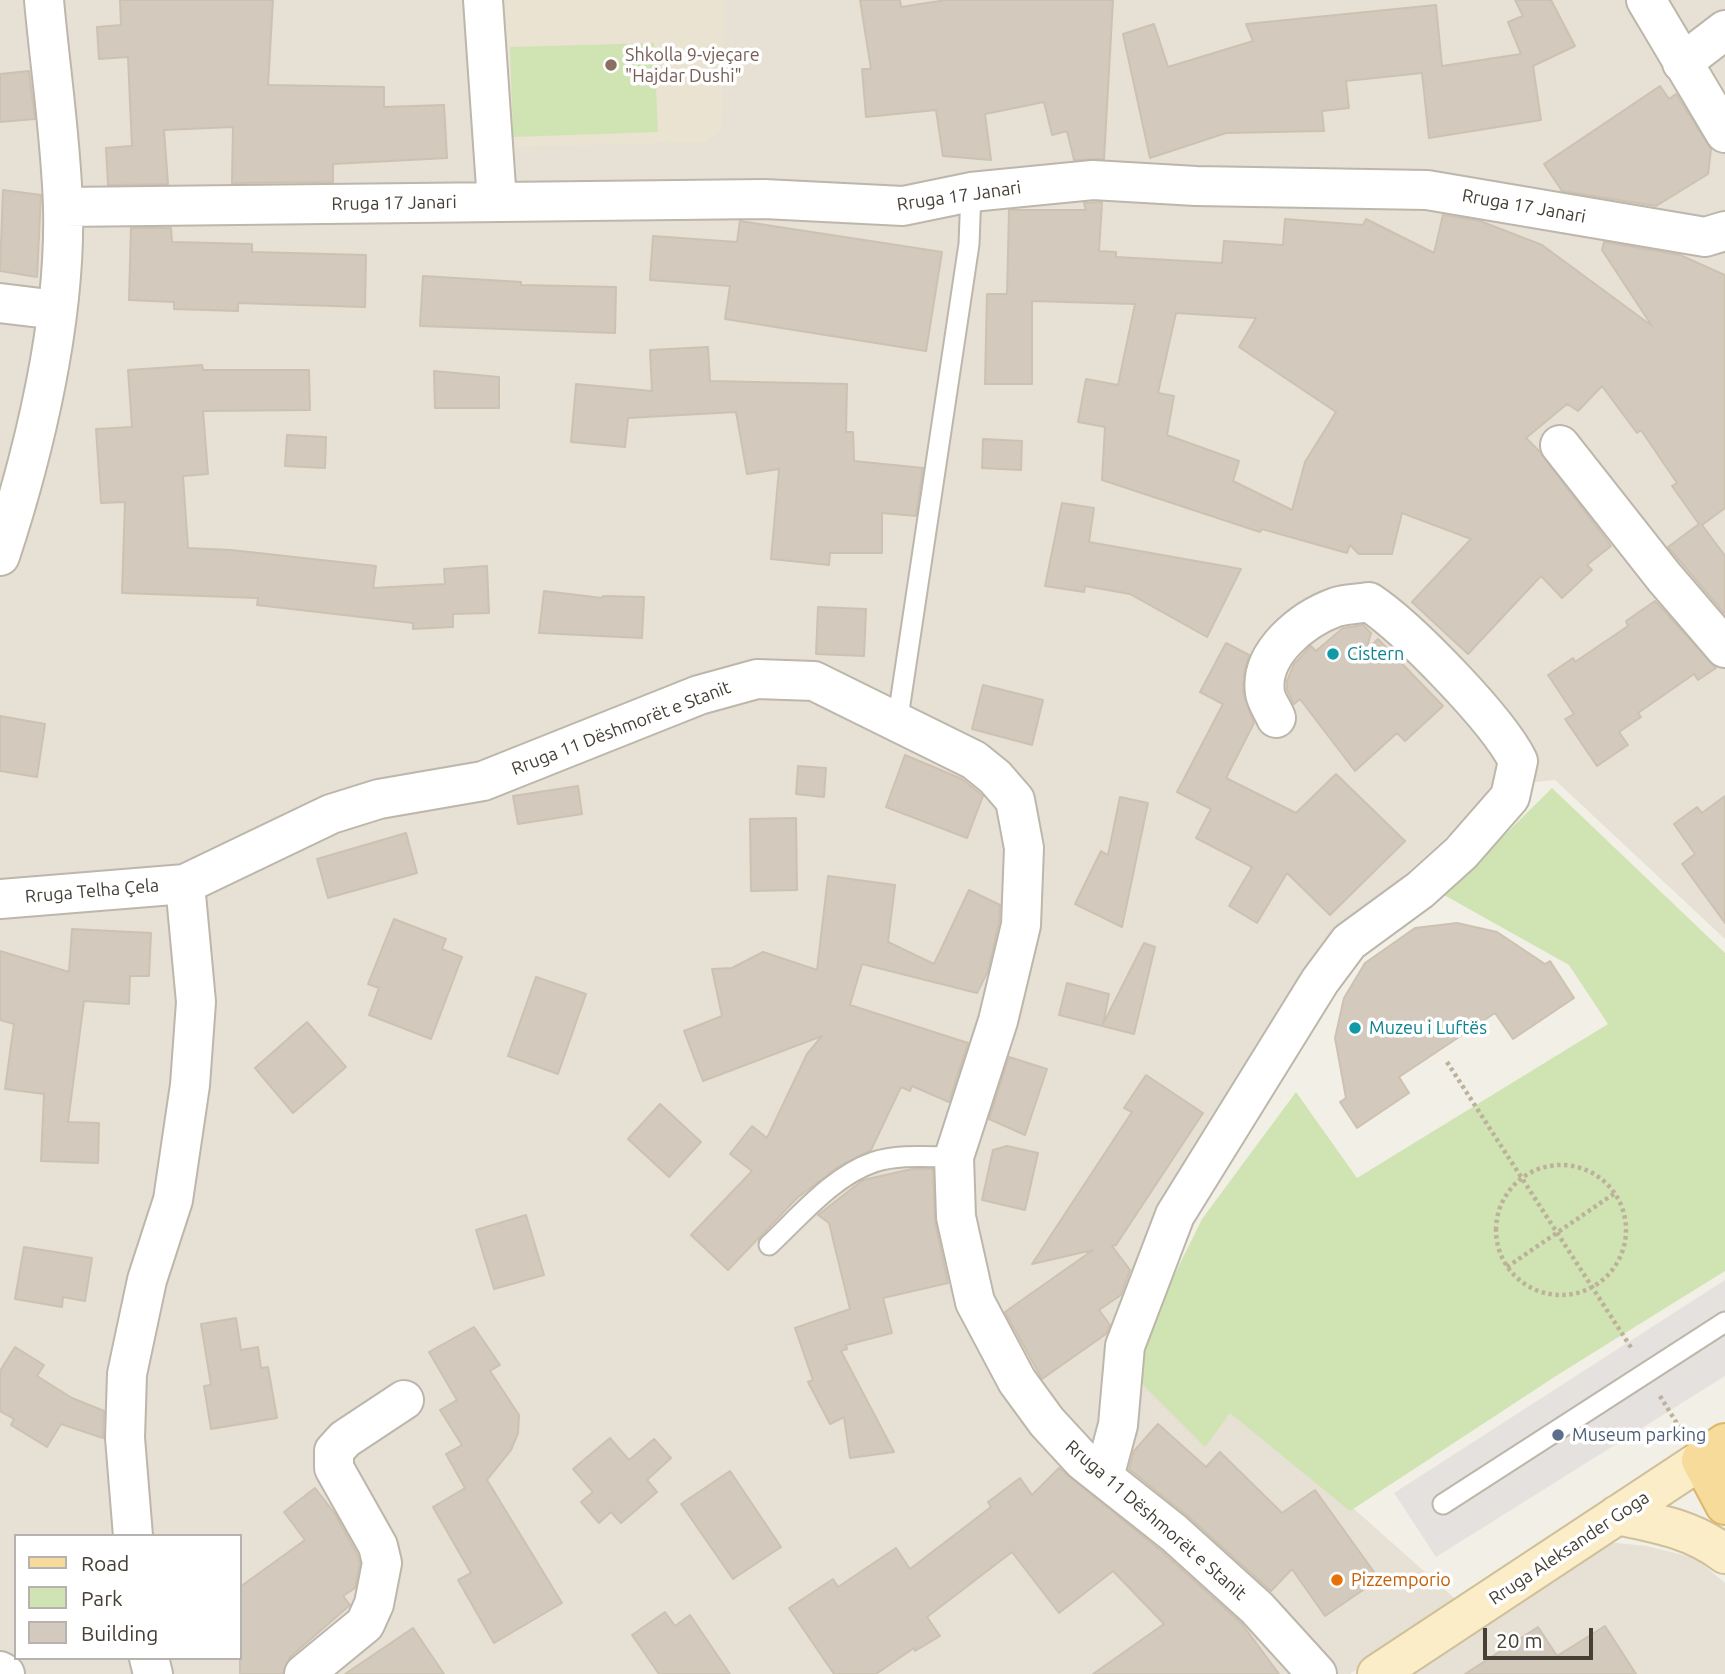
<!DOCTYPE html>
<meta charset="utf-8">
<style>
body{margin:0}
#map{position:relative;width:1725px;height:1674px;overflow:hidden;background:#f2efe7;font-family:Ubuntu,sans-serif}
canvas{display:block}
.legend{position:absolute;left:14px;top:1534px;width:228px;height:126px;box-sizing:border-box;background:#fff;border:2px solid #b5b2af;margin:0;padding:9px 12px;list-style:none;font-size:21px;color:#453f36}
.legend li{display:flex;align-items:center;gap:14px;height:35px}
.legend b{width:35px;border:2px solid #b5b2af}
.scale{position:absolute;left:1483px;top:1628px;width:110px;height:32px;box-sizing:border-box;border:4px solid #453f36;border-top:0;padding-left:9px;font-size:21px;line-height:24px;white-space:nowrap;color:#453f36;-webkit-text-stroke:5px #fff;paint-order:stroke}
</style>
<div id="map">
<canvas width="1725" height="1674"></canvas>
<ul class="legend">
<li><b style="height:9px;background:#f7db9b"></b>Road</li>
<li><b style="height:19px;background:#cfe4b2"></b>Park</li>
<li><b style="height:19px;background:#d3cabd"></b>Building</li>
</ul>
<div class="scale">20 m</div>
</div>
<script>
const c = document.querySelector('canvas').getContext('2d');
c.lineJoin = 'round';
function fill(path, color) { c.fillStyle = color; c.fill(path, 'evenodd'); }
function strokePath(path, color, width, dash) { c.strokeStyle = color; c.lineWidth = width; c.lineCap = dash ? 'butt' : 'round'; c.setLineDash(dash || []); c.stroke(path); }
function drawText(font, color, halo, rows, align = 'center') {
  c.font = font + ' Ubuntu,sans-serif'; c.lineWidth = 7; c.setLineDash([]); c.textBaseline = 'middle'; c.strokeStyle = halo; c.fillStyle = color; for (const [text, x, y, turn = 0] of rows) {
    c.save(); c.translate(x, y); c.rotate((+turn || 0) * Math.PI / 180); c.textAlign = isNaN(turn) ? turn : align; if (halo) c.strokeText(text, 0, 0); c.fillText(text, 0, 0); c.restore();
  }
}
const residential = new Path2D(`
 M0 0H1725V939L1555 780 1504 785 1311 960 1146 1247 1128 1308 1461 1604 1350 1674H0ZM16 1536H240V1658H16Z
 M1606 1542 1647 1546 1695 1558 1725 1583V1674H1402Z`);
const education = new Path2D(`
 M496 0H724L722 131 707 142 511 147Z`);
const green = new Path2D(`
 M654 43 658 132 513 137 510 47Z
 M1552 788 1725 953V1271L1559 1374 1350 1511 1230 1413 1205 1447 1142 1384 1147 1330 1202 1219 1296 1092 1357 1178 1608 1024 1569 965 1444 895Z`);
const parking = new Path2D(`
 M1725 1280V1376L1436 1557 1394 1493Z`);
const building = new Path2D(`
 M120 0H273L268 85 384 87V107L444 105 447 158 333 164V182L232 183 233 127 164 130 168 184 108 185 106 148 132 146 128 57 99 59 97 27 121 25Z
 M860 0H900L901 7 946 0H1113L1104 159 1074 160 1067 131 1052 135 1044 102 985 114 991 160 943 156 936 110 866 117 862 69H871Z
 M1515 0H1551L1575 46 1533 66 1541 120 1429 138 1422 73 1346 81 1349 108 1322 111 1324 131 1226 133 1150 158 1123 34 1154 24 1168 67 1253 41 1246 24 1436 5 1442 66 1521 54 1508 22 1523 16Z
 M29 71 35 119 0 122V74Z
 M1660 86 1669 99 1676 94 1711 149 1708 174 1656 206 1562 191 1544 164Z
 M3 190 41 195 37 277 0 271Z
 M1102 202 1099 251 1116 252V257L1222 263 1224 241 1283 245 1285 219 1363 225 1366 219 1434 253 1443 215 1480 221 1542 245 1652 326 1602 250 1604 242 1680 255 1725 275V508L1702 525 1725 556V614L1668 547 1699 524 1672 486 1677 483 1641 430 1637 433 1602 386 1578 411 1567 404 1526 438 1540 452 1611 546 1587 565 1592 570 1562 598 1541 576 1468 654 1412 602 1471 539 1402 513 1392 554H1359L1350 545 1347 553 1262 529 1260 532 1102 480 1105 427 1078 422 1086 379 1118 385 1135 304 1032 301V384H985L987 294H1007L1009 210H1086L1084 203ZM1176 313 1256 318 1239 347 1336 412 1305 462 1292 510 1233 481 1239 461 1167 435 1174 396 1158 393Z
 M740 221 942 252 926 351 725 319 730 286 650 280 653 236 737 242Z
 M131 228H171L172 242 252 244V252L366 255 365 307 238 303V311L174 309V302L129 300Z
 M423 276 521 282V285L616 287 615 333 420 326Z
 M708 347 710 381 847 384 846 432H853L854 461 923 468 916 516 882 513V553H830L829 565 771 559 779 469 747 474 736 412 628 418 625 447 571 442 576 384 652 391 650 350Z
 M202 365 203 370H309L310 410 203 411 208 474 183 476 188 548 231 550 376 566 373 588 445 584 444 569 487 566 489 613 453 614V627L413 629V623L257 605 258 598 122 593 125 502 101 503 96 429 132 427 128 370Z
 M434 371 499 377V408H435Z
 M287 435 326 437 325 468 285 466Z
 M983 439 1022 441 1021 470 982 468Z
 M1062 503 1094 508 1089 542 1241 569 1207 637 1130 594 1085 586 1084 592 1045 586Z
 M544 591 602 598 603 596 644 597 642 638 539 633Z
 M1655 601 1716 668 1698 680 1694 674 1638 713 1641 717 1619 732 1628 745 1597 766 1565 719 1574 714 1548 675 1573 658 1575 662 1628 626 1626 621Z
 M818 607 866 609 864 656 816 654Z
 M1363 625 1371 633 1366 651 1378 639 1443 706 1405 741 1397 733 1355 771 1300 699 1294 704 1287 690V681L1294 664 1311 646 1316 651 1343 628Z
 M1226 643 1249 655 1244 673 1243 693 1254 723 1226 778 1296 813 1336 774 1405 841 1330 915 1287 873 1257 923 1229 906 1252 867 1196 838 1211 809 1177 792 1223 704 1200 692Z
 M983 685 1043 700 1032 745 972 729Z
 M0 716 45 724 37 777 0 771Z
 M905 755 962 779 983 796 967 838 886 807Z
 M798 766 826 768 824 797 796 794Z
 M578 786 582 814 518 824 513 796Z
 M1725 796V923L1682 864 1695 854 1674 824 1697 807 1702 813Z
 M1120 797 1148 803 1122 927 1075 904 1101 851 1108 855Z
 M796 818 797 890 751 891 750 819Z
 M406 833 417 873 328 898 317 859Z
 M828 876 895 885 888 942 934 964 969 890 1000 905 999 922 988 971 977 993 862 964 850 1005 968 1043 949 1102 912 1086 910 1091 901 1087 871 1150 838 1167 797 1198 728 1270 691 1235 752 1171 730 1154 752 1126 767 1138 807 1054 822 1036 703 1081 684 1031 722 1016 712 969 732 968 763 952 817 970Z
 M394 919 446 939 442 949 462 957 431 1039 369 1015 379 988 368 984Z
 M1457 923 1497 932 1545 964 1550 961 1574 998 1513 1039 1495 1013 1399 1077 1409 1093 1357 1128 1340 1102 1346 1098 1335 1038 1344 998 1365 963 1415 928Z
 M72 929 151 933 149 976H130L129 1004 84 1001 68 1122 99 1123 98 1163 41 1161 44 1094 5 1089 14 1024 0 1020V951L69 972Z
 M1144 943 1155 947 1134 1034 1059 1015 1067 983 1109 994 1103 1024Z
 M536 977 586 994 558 1074 508 1056Z
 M307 1022 346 1067 293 1113 255 1068Z
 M1009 1057 1047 1069 1025 1135 989 1119Z
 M1146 1075 1203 1113 1116 1245 1112 1246 1130 1270 1121 1295 1099 1310 1110 1325 1106 1334 1042 1379 1005 1312 1093 1250 1032 1264 1132 1112 1124 1108Z
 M660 1104 701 1142 669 1177 628 1139Z
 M1007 1146 1038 1153 1025 1210 982 1200 993 1150Z
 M912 1169H933L935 1222 948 1283 883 1298 892 1333 846 1345 847 1349 841 1351 894 1452 850 1458 844 1417 830 1424 808 1382 813 1380 795 1328 850 1309 829 1223 818 1215 863 1180Z
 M526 1215 544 1275 494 1289 476 1230Z
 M24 1247 92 1258 85 1301 63 1297 62 1307 15 1299Z
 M236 1318 241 1350 258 1347 261 1368 268 1367 277 1418 211 1429 204 1386 211 1385 201 1324Z
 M474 1327 500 1365 490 1371 519 1415 518 1433 511 1450 487 1480 562 1603 494 1643 458 1580 471 1573 433 1507 465 1488 446 1454 462 1445 440 1410 457 1400 429 1352Z
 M15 1347 44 1365 37 1376 72 1398 104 1411 103 1438 61 1424 47 1447 11 1425 14 1419 0 1411V1371Z
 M1158 1424 1206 1467 1220 1452 1282 1513 1315 1490 1379 1579 1325 1616 1292 1569 1271 1591 1189 1517 1129 1469 1134 1451Z
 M610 1438 629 1460 654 1439 671 1458 647 1480 657 1492 621 1523 611 1512 599 1523 581 1502 593 1492 573 1469Z
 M1059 1468 1160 1550 1242 1624 1279 1674H1093L1164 1624 1113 1571 1059 1613 1012 1552 927 1617 940 1636 915 1651 914 1648 876 1674H834L789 1608 833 1579 838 1587 896 1548 910 1569 991 1507 988 1502 1020 1478 1032 1495Z
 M730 1471 781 1547 733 1579 681 1504Z
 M315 1488 335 1514 357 1554 360 1563 355 1588 343 1596 350 1605 290 1657 283 1674H240V1587L305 1540 284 1512Z
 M665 1612 675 1626 690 1615 730 1674H659L632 1635Z
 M1605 1626 1636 1674H1465L1538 1627 1557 1656Z
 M413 1628 444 1674H345Z`);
const path = new Path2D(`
 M1447 1062 1632 1349
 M1496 1230a65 65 0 1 1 130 0a65 65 0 1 1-130 0Z
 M1507 1267 1615 1193
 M1660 1396 1681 1430`);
const service = new Path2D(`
 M897 724 969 244 971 192
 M769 1245C800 1216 833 1176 874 1162 899 1154 928 1157 954 1157
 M1443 1504 1725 1322`);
const minor = new Path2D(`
 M483 0 497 202
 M1646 0 1725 133
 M1682 63 1725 30
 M63 207 764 199 903 206 971 192 1093 180 1196 186 1427 190 1705 237 1725 231
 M0 303 57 310
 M1560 445 1664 577 1725 648
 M0 556C35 450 66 319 63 207 61 138 50 68 44 0
 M1104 1477 1118 1425 1125 1346 1175 1215 1320 981 1349 942 1420 890 1461 853 1510 797 1518 761C1498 720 1408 628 1369 602 1358 604 1346 604 1336 607 1303 619 1259 653 1265 693 1266 701 1273 710 1276 718
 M133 1536 125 1438 127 1374 147 1280 173 1200 190 1085 196 1002 185 884
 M149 1658 153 1674
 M0 1671 5 1674
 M304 1674 365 1624 374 1604 382 1563 378 1546 334 1468V1451L345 1439 404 1400`);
const tertiary = new Path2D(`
 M0 899 185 884 331 814 379 799 483 781 699 695 757 679 814 681 974 760 995 777 1015 800 1024 848 1021 925 998 1021 954 1157 956 1217 975 1302 1017 1381 1047 1422 1083 1461 1174 1533 1257 1608 1317 1674`);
const secondary = new Path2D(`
 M1617 1515C1656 1523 1692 1529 1725 1554
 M1377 1674 1701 1460`);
const primary = new Path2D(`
 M1725 1443 1701 1460 1725 1505`);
const markers = [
 [611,65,7,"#8d6e63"],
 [1333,654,7,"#0f9aa8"],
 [1355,1028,7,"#0f9aa8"],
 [1558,1435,7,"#5c6f8a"],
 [1337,1580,7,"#e8710a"]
];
const educationNames = [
 ["Shkolla 9-vjeçare",625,55],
 ["\"Hajdar Dushi\"",625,76]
];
const streetNames = [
 ["Rruga 17 Janari",959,196,-8],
 ["Rruga 17 Janari",394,203,-1],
 ["Rruga 17 Janari",1524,206,10],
 ["Rruga 11 Dëshmorët e Stanit",621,728,-21],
 ["Rruga Telha Çela",92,891,-5],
 ["Rruga 11 Dëshmorët e Stanit",1156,1520,41],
 ["Rruga Aleksander Goga",1569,1548,-34]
];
const cultureNames = [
 ["Cistern",1347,654],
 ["Muzeu i Luftës",1369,1028]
];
const serviceNames = [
 ["Museum parking",1572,1435]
];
const foodNames = [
 ["Pizzemporio",1351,1580]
];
fill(residential, '#e6e0d5');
fill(education, '#eae3d2');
fill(green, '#cfe4b2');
fill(parking, '#e4e1df');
fill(building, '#d3cabd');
strokePath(building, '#cdc2b1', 2);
strokePath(service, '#bdb6aa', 23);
strokePath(minor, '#bdb6aa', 42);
strokePath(tertiary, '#bdb6aa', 42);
strokePath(secondary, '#cfc099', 42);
strokePath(primary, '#dbb76c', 42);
strokePath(path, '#beb19c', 4.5, [3.5, 3.5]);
strokePath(service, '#fff', 19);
strokePath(minor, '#fff', 38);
strokePath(tertiary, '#fff', 38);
strokePath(secondary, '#fbedc8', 38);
strokePath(primary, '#f7db9b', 38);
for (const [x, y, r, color] of markers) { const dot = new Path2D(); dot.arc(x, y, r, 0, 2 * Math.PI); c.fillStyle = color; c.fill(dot); strokePath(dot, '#fff', 2.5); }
drawText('18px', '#785e54', '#fff', educationNames, 'left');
drawText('18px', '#453f36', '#fff', streetNames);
drawText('18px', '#0d838f', '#fff', cultureNames, 'left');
drawText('18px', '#4e5e75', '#fff', serviceNames, 'left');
drawText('18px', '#c56008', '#fff', foodNames, 'left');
</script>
